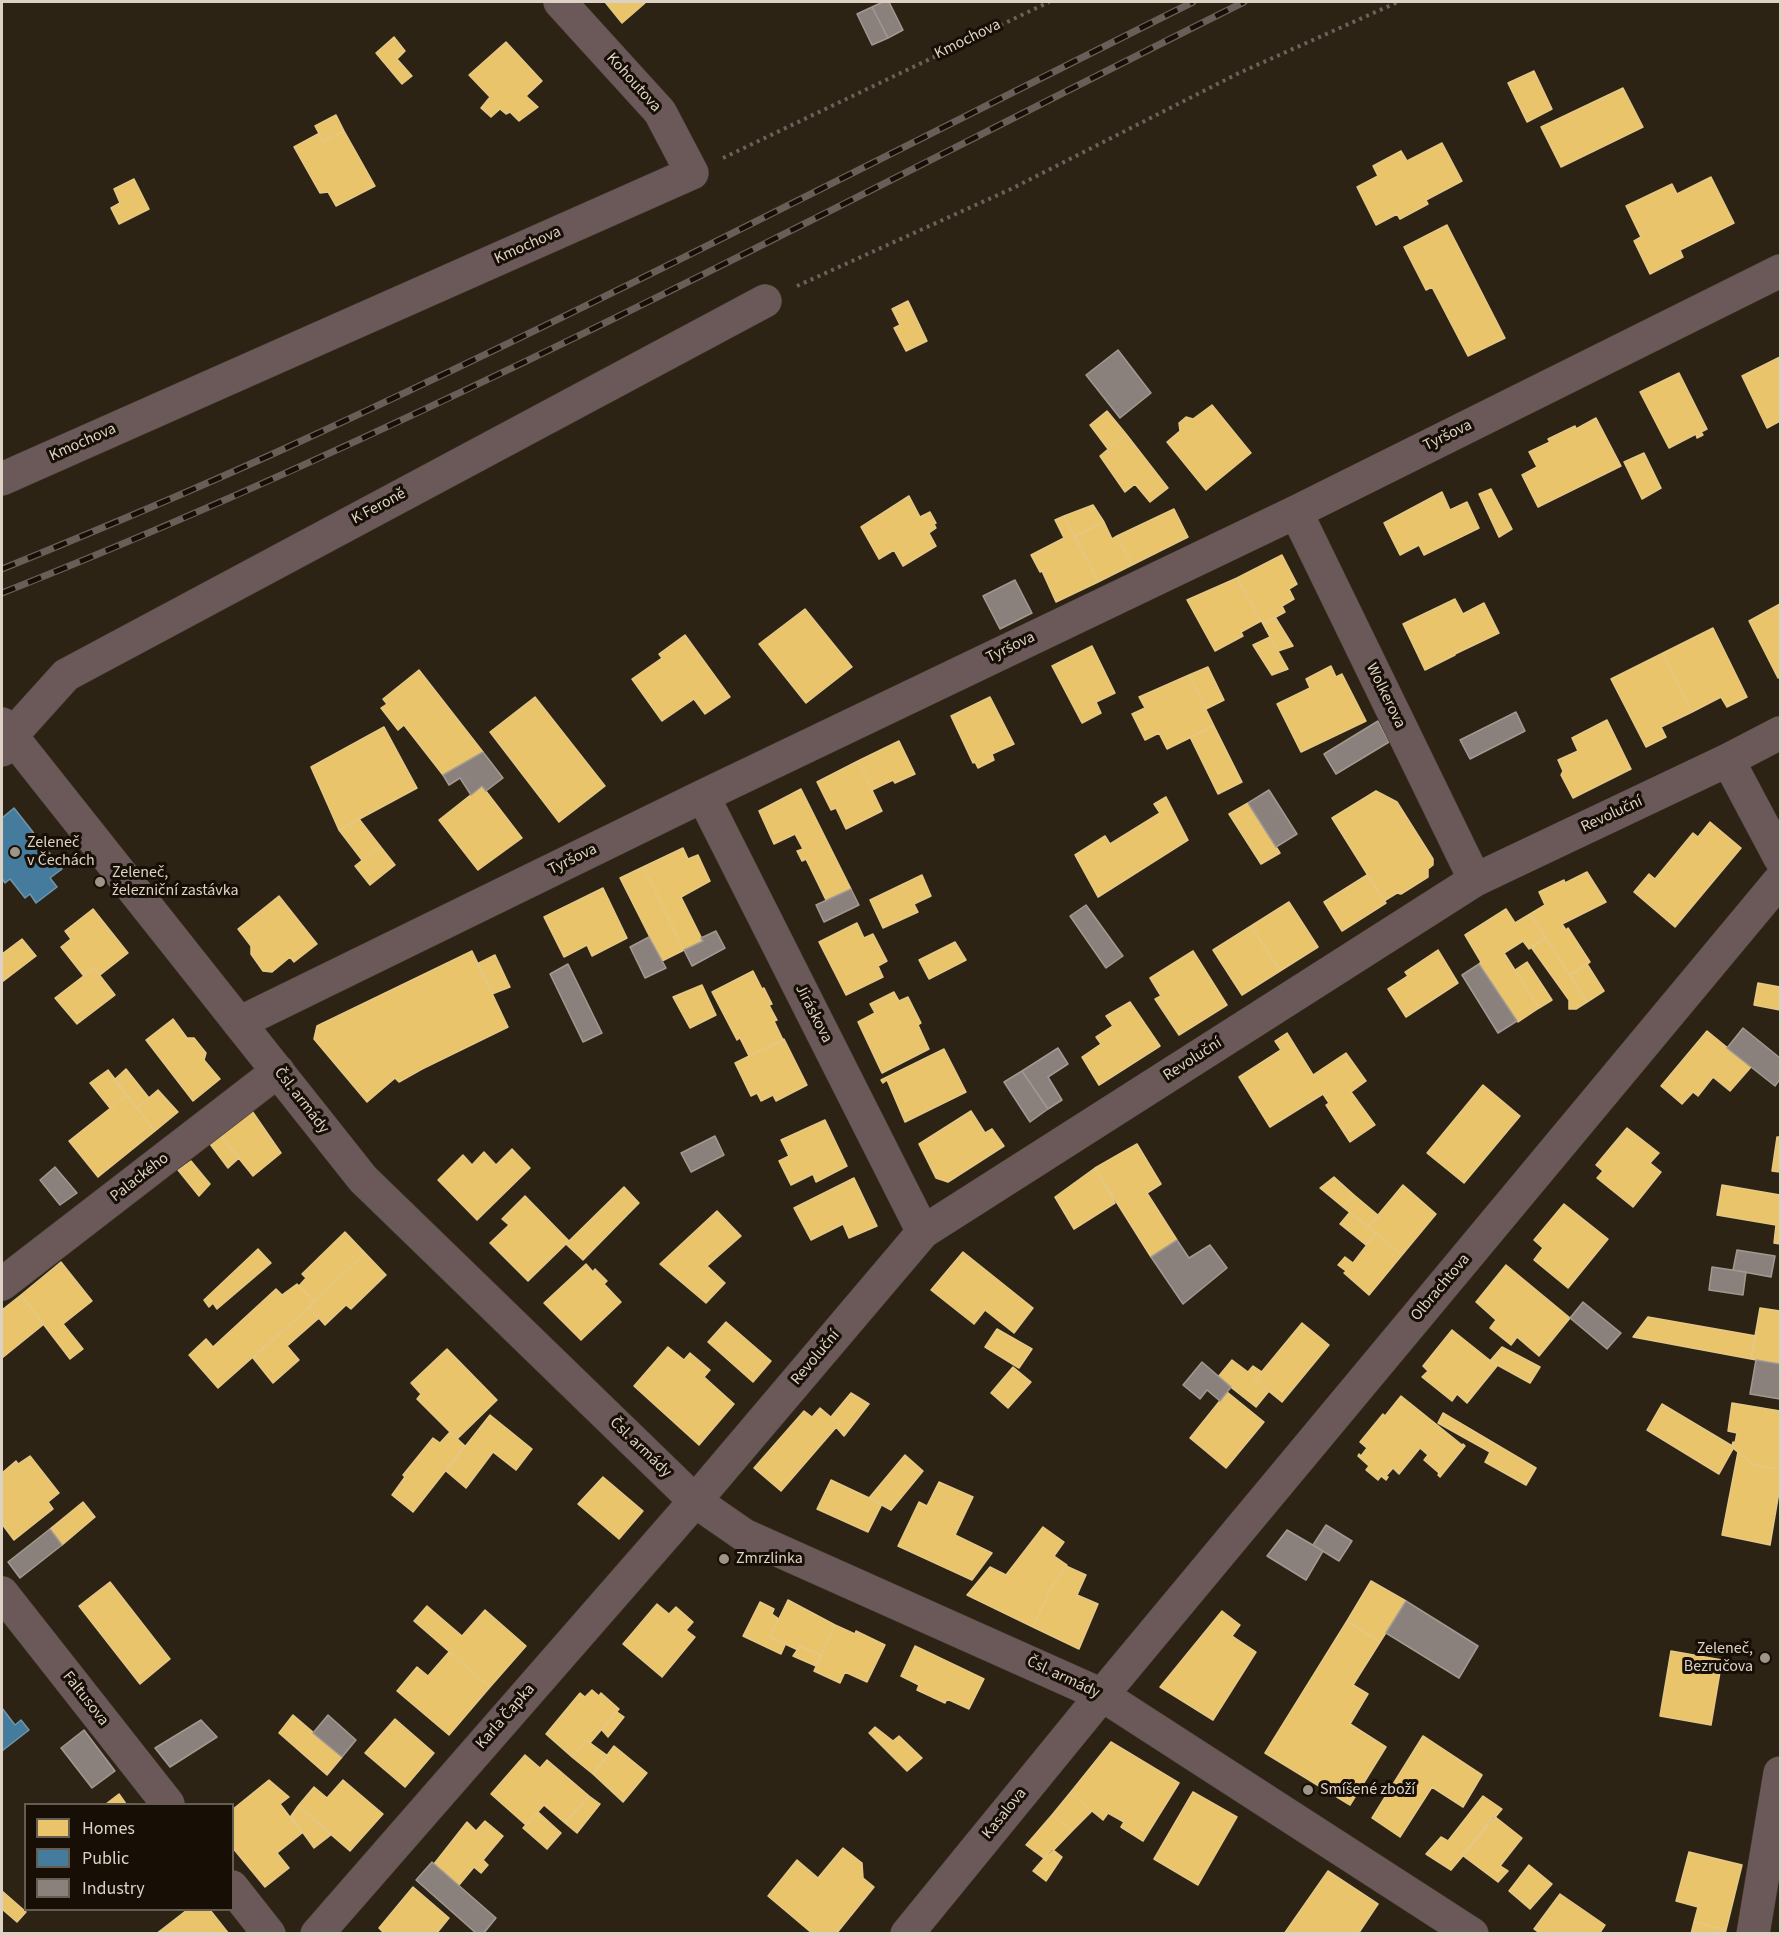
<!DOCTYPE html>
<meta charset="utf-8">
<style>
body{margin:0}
#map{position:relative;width:1782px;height:1935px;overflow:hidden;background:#2c2315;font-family:"Source Sans 3",sans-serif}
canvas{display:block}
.frame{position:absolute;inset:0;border:3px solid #ddd2c4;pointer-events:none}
.legend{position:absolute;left:24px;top:1803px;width:210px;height:108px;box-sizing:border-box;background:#170f06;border:2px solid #665d52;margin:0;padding:8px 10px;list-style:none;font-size:18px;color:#ddd2c4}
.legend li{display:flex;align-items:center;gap:12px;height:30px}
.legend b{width:30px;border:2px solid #665d52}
</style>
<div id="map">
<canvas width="1782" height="1935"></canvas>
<div class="frame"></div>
<ul class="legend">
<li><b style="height:16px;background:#e9c46a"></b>Homes</li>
<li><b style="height:16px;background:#457b9d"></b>Public</li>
<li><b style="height:16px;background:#8a817c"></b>Industry</li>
</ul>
</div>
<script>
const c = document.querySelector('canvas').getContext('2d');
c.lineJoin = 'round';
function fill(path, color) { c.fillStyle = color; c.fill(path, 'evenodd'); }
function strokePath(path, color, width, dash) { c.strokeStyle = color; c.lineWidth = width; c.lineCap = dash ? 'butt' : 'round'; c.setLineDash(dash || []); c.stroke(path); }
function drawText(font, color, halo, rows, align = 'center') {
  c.font = font + ' "Source Sans 3",sans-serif'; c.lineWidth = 6; c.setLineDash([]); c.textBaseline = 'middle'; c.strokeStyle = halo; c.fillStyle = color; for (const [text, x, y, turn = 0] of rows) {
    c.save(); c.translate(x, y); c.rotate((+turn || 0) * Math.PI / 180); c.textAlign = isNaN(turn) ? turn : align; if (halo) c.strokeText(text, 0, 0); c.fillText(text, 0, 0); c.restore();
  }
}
const homes = new Path2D(`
 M605 2H643L645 3 622 23Z
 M394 37 405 51 397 59 412 76 402 84 376 53Z
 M506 42 542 81 526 96 538 107 519 121 510 112 506 114 500 109 491 117 481 108 490 97 469 75Z
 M1534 71 1552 109 1527 122 1508 83Z
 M1623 88 1643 127 1561 167 1541 127Z
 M336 115 344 131 323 141 315 126Z
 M344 131 375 186 336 206 328 192 320 193 294 147 318 134 323 141Z
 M1442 143 1462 181 1426 200 1428 204 1400 219 1397 214 1376 225 1357 187 1378 176 1373 166 1401 151 1407 161Z
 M1711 177 1734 223 1680 250 1683 257 1650 274 1634 241 1641 237 1626 206 1672 184 1677 194Z
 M134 179 149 209 119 224 111 208 120 203 114 189Z
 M1447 225 1505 338 1468 356 1432 287 1426 290 1404 247Z
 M908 301 927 341 906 351 894 328 900 325 892 309Z
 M1780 357V421L1767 428 1742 376Z
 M1679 373 1707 429 1701 432 1703 435 1697 438 1696 434 1669 448 1640 392Z
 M1212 405 1251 453 1206 490 1167 442 1180 431 1179 423 1186 417 1193 419Z
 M1107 411 1126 434 1108 449 1090 425Z
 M1596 418 1621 466 1538 507 1522 475 1537 467 1529 452 1550 442 1548 439 1575 426 1576 429Z
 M1126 434 1168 488 1150 502 1135 484 1125 492 1100 456Z
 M1644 453 1661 488 1642 499 1624 462Z
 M1491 489 1512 529 1499 537 1479 494Z
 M1442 492 1450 510 1467 502 1479 528 1424 555 1419 545 1400 555 1384 523Z
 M909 496 920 517 930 512 936 523 934 524 936 528 929 533 936 546 903 566 894 550 879 559 861 527Z
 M1093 505 1104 522 1075 536 1064 516Z
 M1174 509 1188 537 1132 565 1117 536Z
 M1064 516 1098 582 1056 602 1042 571 1040 572 1031 555 1064 538 1055 520Z
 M1104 522 1112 539 1117 536 1132 565 1098 582 1075 536Z
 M1282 555 1297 584 1289 589 1294 599 1282 606 1285 612 1263 624 1237 578Z
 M1237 578 1261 621 1241 632 1243 636 1215 651 1187 600Z
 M1455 599 1463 614 1484 603 1499 633 1455 654V655L1425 670 1403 624Z
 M1780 604V677L1778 678 1749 621Z
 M805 609 852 667 806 703 759 644Z
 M1275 617 1293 646 1278 651 1270 637 1263 624Z
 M1713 628 1747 697 1727 707 1721 697 1692 712 1663 653Z
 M685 635 730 697 705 714 694 699 662 721 632 679 662 658 659 654Z
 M1270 637 1288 669 1272 675 1253 645Z
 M1092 646 1115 693 1096 702 1101 713 1082 723 1052 666Z
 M1663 653 1692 712 1661 727 1666 737 1646 747 1611 679Z
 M1331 666 1336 677 1342 674 1366 721 1301 752 1277 704 1310 688 1306 679Z
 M1208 667 1224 700 1206 709 1189 675Z
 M419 670 483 752 443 775 404 725 398 730 381 708 387 704 383 699Z
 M1189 675 1214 726 1167 749 1159 733 1145 740 1132 714 1145 708 1139 697Z
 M535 697 605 786 559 822 490 732Z
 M990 697 1014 744 992 754 994 760 978 768 975 762 973 763 951 716Z
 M1607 720 1631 769 1573 798 1561 775 1563 771 1558 760 1578 751 1572 738Z
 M1214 726 1242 782 1218 794 1190 737Z
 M384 727 417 788 339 830 311 767Z
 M899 741 915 774 895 783 893 780 872 790 858 761Z
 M858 761 882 811 846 829 836 808 831 810 817 782Z
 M482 786 522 838 478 870 439 820Z
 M801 789 851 889 826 900 806 859 802 861 797 851 803 849 795 834 774 844 759 811Z
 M1376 791 1397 802 1433 859V865L1428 869V877L1401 894 1397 893 1384 901 1332 818Z
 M1166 797 1188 840 1098 897 1075 855 1105 836 1110 844 1160 813 1154 804Z
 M1248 803 1280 853 1261 864 1229 814Z
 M359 819 380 846 362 860 339 830Z
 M1710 822 1741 848 1675 927 1634 892 1649 874 1655 879 1693 833 1698 837Z
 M380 846 395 865 370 885 355 866Z
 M683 848 688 859 698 855 710 881 681 897 703 941 684 950 643 867Z
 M643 867 684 950 662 961 620 878Z
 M1587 872 1606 902 1562 924 1566 930 1568 928 1590 962 1570 975 1530 914 1545 905 1539 892 1564 880 1565 883Z
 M922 875 931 896 914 904 918 912 883 928 870 900Z
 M1367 875 1386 903 1342 931 1324 902Z
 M603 888 627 938 592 956 587 945 564 957 544 917Z
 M279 896 317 944 294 962 290 957 272 972 263 971 251 954V946L238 929Z
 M1289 902 1318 947 1280 971 1251 926Z
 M93 909 128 953 100 975 94 968 83 975 61 947 71 939 65 931Z
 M1506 909 1515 923 1530 914 1546 938 1529 949 1523 941 1504 953 1539 1008 1518 1022 1479 964 1481 962 1465 935Z
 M857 923 864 938 873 934 887 961 878 966 883 977 846 995 819 942Z
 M1251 926 1280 971 1242 995 1213 950Z
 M1546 938 1587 1002 1576 1009H1569V1000L1531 947Z
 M22 939 36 956 2 982V954Z
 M955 942 966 960 929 979 919 960Z
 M1438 950 1458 983 1406 1017 1388 989 1408 976 1405 972Z
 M472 951 508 1027 422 1069 399 1082 395 1078 367 1102 314 1039 317 1026Z
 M1193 951 1227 1005 1179 1035 1155 999 1161 996 1150 978Z
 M495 955 510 987 492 994 477 964Z
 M1527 962 1552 1000 1539 1008 1515 970Z
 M1587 964 1604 991 1587 1002 1570 975Z
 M94 968 115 995 77 1024 55 998Z
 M753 971 762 989 764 988 772 1004 769 1005 777 1020 774 1021 783 1040 749 1056 740 1038 737 1040 712 992Z
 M1758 983 1780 987V1010L1754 1005Z
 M702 985 716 1015 690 1028 673 997Z
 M894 992 899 1001 908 997 921 1023 918 1025 929 1049 882 1073 858 1022 875 1013 870 1004Z
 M1130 1002 1160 1046 1099 1085 1082 1057 1101 1044 1096 1037 1113 1026 1106 1016Z
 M173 1019 187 1038H194L206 1053 204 1060 220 1079 193 1101 146 1040Z
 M1707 1031 1751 1067 1730 1091 1713 1077 1698 1096 1693 1092 1682 1104 1661 1086Z
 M1287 1033 1313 1075 1346 1053 1366 1081 1351 1092 1375 1125 1350 1142 1326 1105 1329 1103 1323 1094 1270 1127 1239 1077 1281 1050 1275 1041Z
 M784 1039 807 1085 776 1101 773 1095 761 1101 757 1093 751 1096 735 1063Z
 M944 1049 966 1092 905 1122 887 1080 883 1083 881 1080Z
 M126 1069 149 1098 137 1108 114 1080Z
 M108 1070 127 1095 110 1108 90 1083Z
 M1483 1085 1520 1116 1464 1183 1427 1153Z
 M158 1090 178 1112 155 1131 137 1108Z
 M127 1095 155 1131 98 1177 69 1141Z
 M252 1111 281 1153 253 1176 221 1136Z
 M971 1111 985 1133 992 1129 1004 1146 948 1182 936 1178 919 1144Z
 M825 1120 847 1166 816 1182 813 1174 791 1185 779 1161 789 1156 781 1140Z
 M1627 1128 1659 1153 1650 1163 1661 1172 1633 1207 1597 1178 1603 1171 1596 1165Z
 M221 1136 239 1158 228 1168 210 1144Z
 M1777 1137H1780V1172L1772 1171Z
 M1137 1144 1161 1184 1147 1193 1177 1240 1151 1257 1095 1168Z
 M512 1149 530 1168 477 1220 438 1180 463 1155 472 1165 484 1152 496 1165Z
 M191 1161 210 1184 199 1196 178 1170Z
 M1095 1168 1115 1203 1074 1229 1055 1197Z
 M1334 1177 1354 1195 1343 1207 1320 1188Z
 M854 1178 877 1226 849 1238 843 1224 811 1240 794 1208Z
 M1403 1185 1436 1214 1402 1255 1368 1227Z
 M1722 1185 1780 1195V1244L1774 1243 1776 1225 1717 1215Z
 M624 1187 639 1203 583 1260 566 1244Z
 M1354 1195 1379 1216 1368 1227 1343 1207Z
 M525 1196 569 1241 528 1281 490 1243 509 1225 502 1219Z
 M1564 1204 1608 1239 1568 1288 1534 1260 1543 1248 1534 1240Z
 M717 1211 741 1236 707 1266 725 1283 706 1303 660 1264Z
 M1350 1212 1376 1233 1366 1245 1340 1224Z
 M345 1232 365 1253 315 1302 299 1286 306 1278 302 1274Z
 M1376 1233 1402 1255 1369 1295 1344 1273 1346 1271 1338 1265 1345 1257 1353 1263Z
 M258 1249 271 1263 217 1309 213 1303 209 1307 204 1300Z
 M963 1252 1033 1308 1014 1333 985 1310 974 1324 931 1290Z
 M365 1253 386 1275 351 1309 346 1305 325 1325 309 1307Z
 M61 1262 92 1301 63 1324 83 1349 70 1359 21 1295Z
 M586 1264 593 1272 595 1269 607 1281 604 1284 621 1302 581 1340 544 1303Z
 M1506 1265 1570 1318 1539 1356 1517 1337 1511 1345 1490 1328 1496 1320 1476 1302Z
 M297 1284 315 1302 218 1388 189 1355 206 1339 213 1347 276 1289 282 1295Z
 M21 1295 44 1324 2 1358V1310Z
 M309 1307 319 1318 287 1346 299 1360 273 1383 253 1358Z
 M1760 1308 1780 1311V1364L1751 1359Z
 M1648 1317 1756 1336 1751 1359 1633 1337Z
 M726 1322 771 1361 753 1382 708 1342Z
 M1302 1323 1329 1345 1282 1402 1255 1380Z
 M997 1329 1032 1349 1019 1368 985 1347Z
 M1452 1330 1497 1366 1467 1403 1457 1394 1452 1401 1422 1377 1428 1371 1423 1366Z
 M668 1347 684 1360 690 1353 710 1370 704 1377 734 1404 699 1445 634 1386Z
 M1502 1347 1540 1367 1530 1383 1490 1361Z
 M447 1349 497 1400 457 1439 417 1399 421 1394 411 1383Z
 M1232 1360 1248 1372 1253 1366 1262 1372 1255 1380 1269 1391 1256 1407 1218 1377Z
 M1013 1367 1031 1382 1008 1408 991 1393Z
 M1227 1392 1264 1422 1226 1468 1190 1438Z
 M851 1393 869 1404 844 1436 836 1427 839 1424 831 1417Z
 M1401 1396 1462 1445 1463 1444 1465 1446 1440 1477 1438 1475 1439 1473 1424 1460 1428 1455 1420 1448 1399 1474 1393 1468 1386 1476 1388 1477 1386 1480 1381 1476 1378 1480 1366 1470 1369 1466 1358 1456 1359 1454 1361 1456 1367 1448 1360 1442 1383 1414 1385 1416Z
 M1732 1403 1780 1411V1469L1754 1465 1734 1449V1447L1732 1446 1733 1442 1735 1443 1737 1433 1728 1431Z
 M1662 1404 1734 1447 1719 1474 1647 1430Z
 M820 1408 839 1424 781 1491 754 1468 804 1411 812 1417Z
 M1443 1413 1536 1468 1526 1485 1485 1462 1490 1452 1438 1423Z
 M490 1415 532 1449 516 1470 493 1452 466 1488 446 1471Z
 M450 1432 465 1446 413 1512 392 1495 405 1477 403 1475 433 1438 440 1443Z
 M1738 1452 1754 1465 1780 1469V1486L1770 1545 1722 1535Z
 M905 1455 923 1471 891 1510 869 1498Z
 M30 1456 59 1493 48 1502 53 1509 14 1540 2 1524V1473L16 1461 18 1464Z
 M603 1477 643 1511 619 1539 578 1504Z
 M831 1480 882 1504 868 1532 817 1509Z
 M939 1482 973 1497 955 1535 992 1553 972 1580 898 1546 919 1502 927 1506Z
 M83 1502 95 1517 62 1545 50 1529Z
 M1043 1527 1064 1542 1054 1556 1067 1565 1051 1588 1033 1627 967 1595 990 1567 1006 1575Z
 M1066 1566 1086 1575 1077 1595 1098 1604 1079 1649 1033 1627 1051 1588Z
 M1371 1581 1406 1601 1380 1642 1347 1621Z
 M110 1582 170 1659 140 1684 79 1606Z
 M788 1600 835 1625 821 1655 800 1646 798 1650 770 1637Z
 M760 1602 774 1609 772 1614 779 1619 770 1637 785 1645 781 1654 743 1636Z
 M657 1604 669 1614 676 1607 693 1622 686 1630 695 1637 662 1677 623 1644Z
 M427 1606 462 1636 485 1610 526 1646 490 1687 414 1621Z
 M1222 1611 1240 1625 1232 1636 1256 1652 1213 1720 1160 1687Z
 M1347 1621 1380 1642 1353 1685 1368 1694 1350 1724 1386 1747 1350 1805 1265 1753Z
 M835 1625 855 1634 856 1631 885 1645 867 1682 845 1672 840 1683 814 1671Z
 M800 1646 821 1655 816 1666 793 1656Z
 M915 1646 984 1679 969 1709 947 1699 945 1703 917 1690 919 1685 901 1676Z
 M1671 1651 1722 1660 1711 1725 1660 1716Z
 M449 1652 490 1687 449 1735 397 1691 417 1667 428 1676Z
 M592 1690 599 1696 601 1693 619 1709 590 1743 586 1740 572 1757 546 1734 580 1693 585 1697Z
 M617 1712 624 1717 608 1737 602 1730Z
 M293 1715 342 1757 327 1775 279 1733Z
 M395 1719 434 1753 405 1787 365 1753Z
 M875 1727 893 1741 899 1736 922 1758 907 1771 869 1733Z
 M1423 1736 1482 1775 1463 1807 1432 1787 1400 1837 1372 1818Z
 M586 1740 608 1756 593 1774 572 1757Z
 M1111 1742 1179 1783 1143 1841 1121 1827 1124 1822 1108 1813 1103 1820 1070 1793Z
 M614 1746 647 1773 623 1802 593 1774Z
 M525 1755 540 1768 547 1760 589 1796 565 1823 544 1805 526 1825 491 1794Z
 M269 1780 289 1797 280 1804 302 1833 277 1853 289 1868 265 1887 232 1847V1810Z
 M343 1780 383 1814 350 1851 298 1806 314 1787 327 1798Z
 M1193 1792 1237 1817 1198 1885 1154 1859Z
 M1070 1793 1092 1811 1073 1830 1052 1815Z
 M119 1794 126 1804H106Z
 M589 1796 600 1804 577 1833 565 1823Z
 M1483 1796 1502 1809 1451 1870 1426 1854 1441 1837 1448 1841Z
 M298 1806 332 1834 314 1848 291 1816Z
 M538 1812 561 1833 547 1849 523 1828Z
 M1052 1815 1073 1830 1045 1859 1026 1845Z
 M1494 1816 1522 1838 1500 1866 1508 1871 1498 1882 1462 1855Z
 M485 1821 503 1836 483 1860 488 1865 481 1873 474 1867 459 1885 434 1864 467 1822 476 1831Z
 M843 1848 862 1863 863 1878 874 1887 836 1934H813L768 1896 797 1860 818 1878Z
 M1052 1849 1062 1857 1046 1881 1033 1871Z
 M1689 1852 1742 1865 1726 1930 1694 1922 1698 1907 1676 1901Z
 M1529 1865 1552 1884 1530 1909 1509 1891Z
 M1328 1871 1378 1904 1358 1934H1284Z
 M413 1887 449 1918 436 1934H385L379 1928Z
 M2 1891 26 1912 17 1922 2 1909Z
 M1560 1894 1605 1925 1599 1934H1541L1534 1929Z
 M187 1910H210L229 1934H156Z
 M1694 1922 1726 1930 1725 1934H1691Z`);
const public = new Path2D(`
 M14 808 62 869 50 878 57 887 36 903 30 894 25 898 10 879 5 883 2 878V818Z
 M2 1708 15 1725 21 1720 29 1730 2 1751Z`);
const industry = new Path2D(`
 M883 2H889L903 30 888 38 872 7Z
 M872 7 888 38 872 45 857 14Z
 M1118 350 1151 393 1120 418 1086 375Z
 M1015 580 1032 613 1000 629 983 596Z
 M1516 712 1525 731 1470 759 1460 740Z
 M1378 721 1389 742 1336 774 1324 754Z
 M483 752 503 778 486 791 482 786 471 795 460 778 449 785 443 775Z
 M1269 790 1297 834 1276 847 1248 803Z
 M851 889 859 905 824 922 816 905Z
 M1086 905 1123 956 1106 968 1070 916Z
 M716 931 725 948 692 966 684 950 703 941 701 938Z
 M649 937 666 968 645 978 630 947Z
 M568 964 602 1033 583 1042 550 974Z
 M1479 964 1517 1021 1498 1033 1462 975Z
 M1743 1028 1780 1058V1079L1775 1086 1727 1048Z
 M1058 1048 1068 1064 1048 1077 1062 1100 1048 1109 1022 1071Z
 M1022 1071 1048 1109 1030 1122 1004 1082Z
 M715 1136 724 1155 691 1172 681 1153Z
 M55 1167 77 1193 60 1205 40 1180Z
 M1177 1240 1189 1258 1210 1245 1227 1268 1183 1304 1151 1257Z
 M1737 1250 1775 1256 1771 1277 1733 1270Z
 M1712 1267 1746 1272 1743 1295 1709 1290Z
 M1583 1302 1621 1333 1607 1349 1570 1318Z
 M1756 1360 1780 1364V1399L1750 1394Z
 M1202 1362 1231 1387 1220 1401 1207 1390 1200 1399 1183 1385Z
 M1326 1525 1352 1541 1339 1561 1313 1545Z
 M50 1529 62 1545 20 1578 8 1562Z
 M1287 1530 1323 1551 1306 1580 1267 1556Z
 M1406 1601 1478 1646 1459 1678 1386 1633Z
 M328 1715 356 1740 342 1757 313 1733Z
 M201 1720 217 1737 170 1767 155 1748Z
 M84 1730 115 1771 92 1788 61 1748Z
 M432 1862 496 1918 483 1934H477L416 1880Z`);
const path = new Path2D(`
 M723 158 1049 2
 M797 286 1011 189 1239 73 1398 2`);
const minor = new Path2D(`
 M2 479 692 173 660 112 560 2
 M1296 512 1475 880
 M2 724 363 1179 695 1501 744 1535 1102 1695 1472 1934
 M2 750 11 736 66 675 765 301
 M1728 760 1780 858
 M703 796 923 1232
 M239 1023 703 796 1296 512 1780 271
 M2 1284 278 1071
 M2 1593 168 1804
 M232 1887 269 1934
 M317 1934 695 1501 923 1232 1475 880 1728 760 1780 733
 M907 1934 1102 1695 1780 880
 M1753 1934 1780 1773`);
const rail = new Path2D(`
 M2 569C98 530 194 490 288 447 594 307 892 152 1193 2
 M2 593C428 425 834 206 1244 2`);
const markers = [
 [15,852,6,"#9f9587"],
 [100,882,6,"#9f9587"],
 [724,1559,6,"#9f9587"],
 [1765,1658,6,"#9f9587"],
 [1308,1790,6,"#9f9587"]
];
const streetNames = [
 ["Kmochova",968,40,-26],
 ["Kohoutova",633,83,48],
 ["Kmochova",528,246,-24],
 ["Tyršova",1448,436,-26],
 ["Kmochova",83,443,-24],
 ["K Feroně",379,507,-28],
 ["Tyršova",1011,648,-26],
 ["Wolkerova",1385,696,64],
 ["Revoluční",1612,815,-25],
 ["Tyršova",573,860,-26],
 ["Jiráskova",813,1014,63],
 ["Revoluční",1193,1060,-33],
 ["Čsl. armády",301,1101,52],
 ["Palackého",140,1178,-38],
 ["Olbrachtova",1441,1288,-50],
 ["Revoluční",816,1358,-50],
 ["Čsl. armády",640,1448,44],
 ["Čsl. armády",1063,1678,25],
 ["Faltusova",85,1699,52],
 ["Karla Čapka",506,1717,-49],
 ["Kasalova",1005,1814,-51]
];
const poiNames = [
 ["Zeleneč",27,843],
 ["v Čechách",27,861],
 ["Zeleneč,",112,873],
 ["železniční zastávka",112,891],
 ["Zmrzlinka",736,1559],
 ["Zeleneč,",1753,1649,"right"],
 ["Bezručova",1753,1667,"right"],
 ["Smíšené zboží",1320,1790]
];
fill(homes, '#e9c46a');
strokePath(homes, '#e5c885', 1.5);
fill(public, '#457b9d');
strokePath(public, '#7395a9', 1.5);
fill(industry, '#8a817c');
strokePath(industry, '#a39992', 1.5);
strokePath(minor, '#473e33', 34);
strokePath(path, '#6d605d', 4, [3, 4.5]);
strokePath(minor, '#6a5958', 33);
strokePath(rail, '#6b5e58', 7);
strokePath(rail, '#170f06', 4.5, [14]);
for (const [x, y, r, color] of markers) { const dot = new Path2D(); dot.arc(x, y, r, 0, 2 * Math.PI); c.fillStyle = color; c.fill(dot); strokePath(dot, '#170f06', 2); }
drawText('16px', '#ddd2c4', '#170f06', streetNames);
drawText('16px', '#ddd2c4', '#170f06', poiNames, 'left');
</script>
